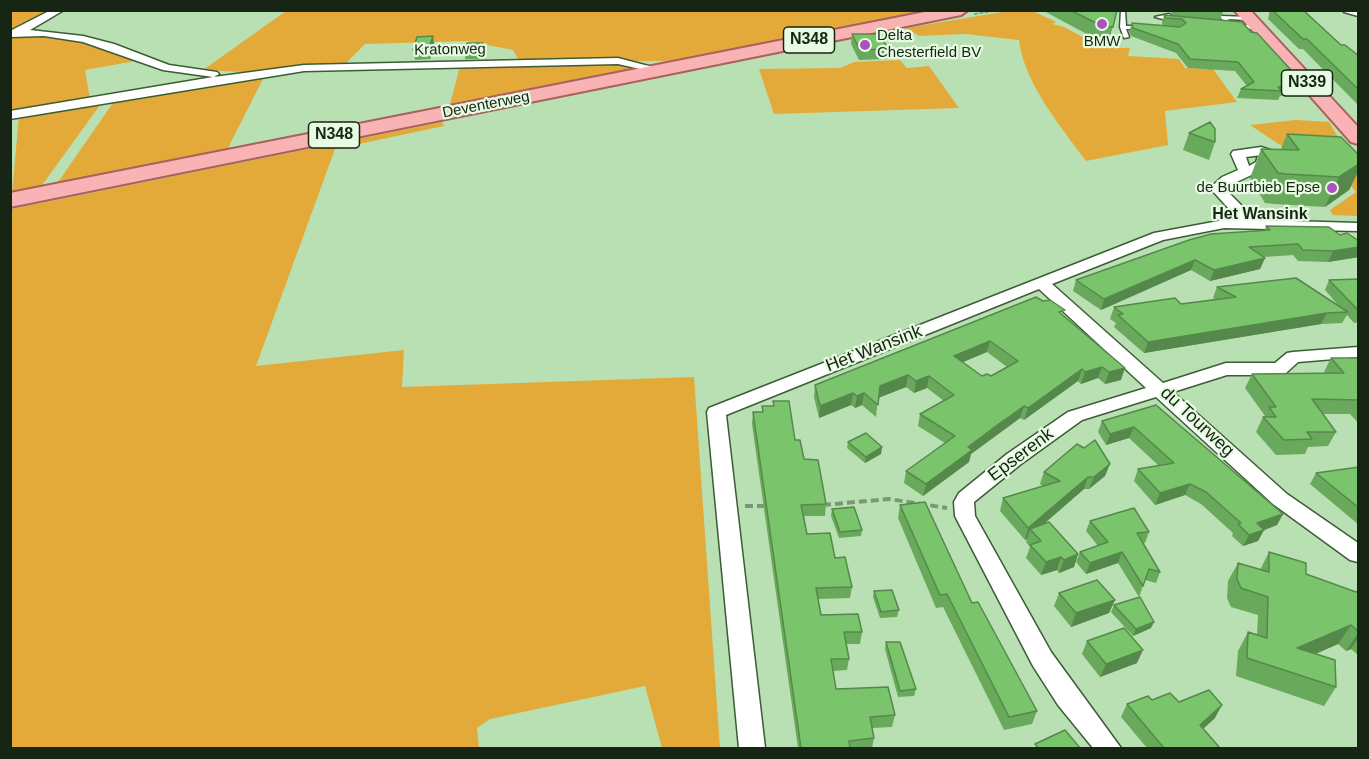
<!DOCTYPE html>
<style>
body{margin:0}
#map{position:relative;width:1369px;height:759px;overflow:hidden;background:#b9e0b2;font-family:Helvetica,sans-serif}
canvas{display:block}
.frame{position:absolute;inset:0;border:12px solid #172514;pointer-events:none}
</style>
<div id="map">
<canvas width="1369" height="759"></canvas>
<div class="frame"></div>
</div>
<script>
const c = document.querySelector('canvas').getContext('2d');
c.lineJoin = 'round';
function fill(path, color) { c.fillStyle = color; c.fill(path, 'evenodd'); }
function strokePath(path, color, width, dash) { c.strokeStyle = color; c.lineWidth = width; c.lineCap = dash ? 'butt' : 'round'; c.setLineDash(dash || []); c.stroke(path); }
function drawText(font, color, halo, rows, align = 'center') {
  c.font = font + ' Helvetica,sans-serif'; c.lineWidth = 4.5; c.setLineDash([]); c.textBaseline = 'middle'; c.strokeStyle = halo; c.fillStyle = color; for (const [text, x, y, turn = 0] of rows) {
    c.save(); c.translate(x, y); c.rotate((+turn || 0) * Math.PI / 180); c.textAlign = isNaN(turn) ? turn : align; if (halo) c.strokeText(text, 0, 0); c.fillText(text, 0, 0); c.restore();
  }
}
const green = new Path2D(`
 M11 11H55L11 33Z
 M286 11H919V14L680 61H519L513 50 467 41 365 44 346 63 244 72 203 70Z
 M1008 11H1033L1056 22 1052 24 1064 27 1103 48H1130L1128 56 1179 59 1185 68 1213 69 1237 102 1165 111 1168 145 1086 161C1061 127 1024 83 1019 40L965 34 919 36 906 28Z
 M21 35C65 36 99 45 141 60L85 70 90 99 11 113V38Z
 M900 60 907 68 929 66 959 108 774 114 759 69 840 68 854 62Z
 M621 62 633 71 449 108 460 66Z
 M266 73 226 152 56 185 117 97Z
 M103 101 40 188 12 194 19 115Z
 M1296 120 1329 122 1336 134 1358 155V216L1333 215 1330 210 1356 192 1327 157 1295 155 1250 125Z
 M442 122 444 126 335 149 256 366 404 350 402 387 694 377 720 748H662L645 686 490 719 477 728 479 748H11V209Z`);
const pathFar1 = new Path2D(`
 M974 14 1001 10`);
const path = new Path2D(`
 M823 505 889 499 947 508
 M745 506H765`);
const service = new Path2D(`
 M1121 10H1125L1126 26H1141L1143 27V29H1126L1129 37 1124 38 1120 27Z
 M1169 14 1171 15V17L1167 18 1175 20V22L1155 17Z
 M1221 16 1250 17V19L1248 20 1228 19 1233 25H1256L1259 27 1256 29 1230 27 1221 18Z`);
const minor = new Path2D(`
 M51 10H64L30 30 83 36 114 44 169 65 217 72 219 74 214 77 304 65 618 58 664 70 658 73 618 64 304 71 10 119V111L213 77 163 70 83 42 44 36 10 37V31Z
 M1343 10H1358V16L1344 12Z
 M1261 147 1283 154 1269 161 1262 170 1224 188 1256 220 1358 223V231L1224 228 1163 240 1052 284 1163 383 1226 363H1275L1287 353 1293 352 1358 347V357L1298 362 1286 373 1280 375H1227L1173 392 1287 494 1358 543V562L1350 560 1273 504 1156 397 1082 420 1021 464 974 502 975 516 1051 652 1121 748H1093L1058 705 1033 666 955 516 954 502 959 493 1007 454 1068 412 1146 388 1039 289 726 415 765 748H739L707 412 709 408 1154 233 1224 220H1239L1210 188 1222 177 1238 170 1231 154 1233 151ZM1262 155 1258 156 1256 162 1249 166 1246 157Z`);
const primary = new Path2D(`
 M935 10H968L961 15 10 207V193Z
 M1234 10H1250L1358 127V144L1351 142Z`);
const wall = new Path2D(`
 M1042 10H1117L1109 41 1098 40Z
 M1172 10H1223V12L1220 20 1251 32 1291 70 1290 73 1301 86 1298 95 1280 96 1278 100 1237 98 1241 89 1247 86 1235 71 1188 68 1176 53 1131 36 1129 32 1132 23 1163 26 1162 23 1164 15 1172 16 1171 12Z
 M1270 10H1303L1341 45 1359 56V106L1303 49H1299L1268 19Z
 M852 34 888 49 887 59 859 60 851 44Z
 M433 36 434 45 430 59 415 60 413 50Z
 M483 43 484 48 482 59H465V54Z
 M1189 133 1215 142 1209 160 1183 150Z
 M1287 134 1359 155V170L1349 190 1325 207 1274 204 1265 203 1250 178 1261 149H1281Z
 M1266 226 1340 235 1359 241V257L1328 262 1298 261 1293 255 1264 257 1265 258 1260 269 1210 281 1191 270 1101 310 1073 291 1076 280 1265 230Z
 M1359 279V322L1354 323 1347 315 1342 323 1321 324 1144 353 1114 327 1116 323 1110 319 1114 307 1181 304 1215 299 1213 298 1217 287 1338 305 1325 290 1329 280Z
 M1063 315 1121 380 1105 384 1098 378 1081 384 1078 381 1024 420 1020 418 993 438 971 454 969 462 923 496 904 483 906 471 945 443 918 426 920 414 944 401 927 388 914 393 906 387 878 398 876 417 862 405 855 408 851 405 819 418 814 397 815 385ZM987 352 1007 367 991 376H982L963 362Z
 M1331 358H1359V424L1350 414H1323L1336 432 1328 446 1308 447 1305 454 1276 455 1256 432 1263 417 1265 416 1245 388 1252 374 1324 373V372Z
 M773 401 795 440 804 459 826 504 825 516H804L807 534 835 558 852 587 850 598 818 599 821 615 862 632 860 644H846L849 659 847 670 833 671 836 689 895 715 892 727 872 728 874 738 872 748H798L752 424 753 412H762V406H773Z
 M1156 405 1283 514 1277 525 1264 530 1258 541 1243 546 1232 536 1233 533 1201 504 1185 495 1155 505 1134 481 1138 469 1159 466 1129 438 1106 445 1098 432 1102 421Z
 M848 442 882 447 881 454 865 463 847 448Z
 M1359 467V525L1310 484 1316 473Z
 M1044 472 1105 476 1089 489H1084L1044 524 1078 554 1074 567 1059 573 1057 570 1041 575 1026 558 1030 547 1026 542 1027 539 1025 540 1000 511 1003 498 1043 486 1040 484Z
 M900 505 972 603 1037 711 1032 724 1004 730 943 607 936 608 898 518Z
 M832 509 862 530 861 536 839 538 831 516Z
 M1090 521 1149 532 1145 543H1143L1160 572 1156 583 1145 580 1139 597 1118 563 1086 574 1076 562 1080 552 1098 546 1086 531Z
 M1269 552 1306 574 1356 592 1359 591V656L1351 649 1346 651 1338 644 1315 654 1336 687 1324 706 1236 676 1238 651 1248 632 1257 635 1258 615 1231 607 1227 598 1228 581 1238 563 1260 570Z
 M874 591 899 610 897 617 880 618 873 597Z
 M1059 593 1115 600 1109 613 1071 627 1054 606Z
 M1114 605 1151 628 1133 636 1111 612Z
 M1087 641 1137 663 1100 677 1082 654Z
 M886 642 916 689 914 696 898 697 885 649Z
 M1152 700 1179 702 1215 718 1203 729 1220 748H1147L1121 717 1127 704Z`);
const shadedWall = new Path2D(`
 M433 36 434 45 430 59 428 50Z
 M483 43 484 48 482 59 481 54Z
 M1359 164V170L1349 190 1325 207 1339 177Z
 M1359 247V257L1328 262 1333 251Z
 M1265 258 1260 269 1210 281 1214 270Z
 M1195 260 1191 270 1101 310 1104 299Z
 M1327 313 1321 324 1144 353 1148 342Z
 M990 341 987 352 951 367 954 356Z
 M1102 367 1098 378 1081 384 1085 372Z
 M1125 368 1121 380 1105 384 1109 372Z
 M1082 369 1078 381 1024 420 1028 408Z
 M908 375 906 387 878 398 880 386Z
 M929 376 927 388 914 393 916 381Z
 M853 393 851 405 819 418 820 406Z
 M864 393 862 405 855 408 857 396Z
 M1024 406 1020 418 971 454 969 462 923 496 926 484 968 447Z
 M1134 427 1129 438 1106 445 1110 434Z
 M882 447 881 454 865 463 866 457Z
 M1110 464 1105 476 1089 489 1094 477Z
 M1088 477 1084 489 1033 533 1030 529 1027 539 1025 540 1028 528Z
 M1190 484 1185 495 1155 505 1160 493Z
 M1283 514 1277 525 1264 530 1258 541 1243 546 1249 535 1257 523Z
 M1122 552 1118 563 1086 574 1090 563Z
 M1078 554 1074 567 1059 573 1064 560Z
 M1061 557 1057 570 1041 575 1046 562Z
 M1115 600 1109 613 1071 627 1076 613Z
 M1154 622 1151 628 1133 636 1136 629Z
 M1351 625 1338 644 1286 667 1297 648Z
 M1359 632V637L1351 649 1346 651Z
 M1143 650 1137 663 1100 677 1106 664Z
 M1222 705 1215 718 1193 738 1200 725Z`);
const building = new Path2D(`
 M1070 10H1117L1113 27 1102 26Z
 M1272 10H1303L1341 45H1345L1359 56V90L1307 39H1303Z
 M1164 15 1242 22 1251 32 1257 33 1291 70H1287L1301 86 1278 87 1282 91 1241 89 1254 82 1238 62 1190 59 1178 44 1133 28 1132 23 1180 27 1186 23 1182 19 1166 18Z
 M852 34H880L888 49 860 50Z
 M433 36 428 50H413L417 37Z
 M467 43H483L481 54H465Z
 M1210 122 1215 129V142L1189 133Z
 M1287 134 1341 137 1359 155V164L1339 177 1286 174 1278 173 1261 149 1299 150Z
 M1266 226 1329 227 1340 235 1347 233 1359 241V247L1333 251 1303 250 1298 244 1249 247 1265 258 1214 270 1195 260 1104 299 1076 280 1189 240 1211 234 1270 230Z
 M1296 278 1348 312 1327 313 1148 342 1118 315 1123 314 1114 307 1175 298 1181 304 1236 297 1217 287Z
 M1359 279V311L1329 280Z
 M1036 297 1043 301 1050 300 1065 310 1059 312 1125 368 1109 372 1102 367 1085 372 1082 369 1028 408 1024 406 996 426 968 447 972 450 926 484 906 471 955 436 920 414 954 395 929 376 916 381 908 375 880 386 878 405 864 393 857 396 853 393 820 406 815 385ZM990 341 1018 361 991 376 987 374 982 376 954 356Z
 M1331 358H1359V400L1312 399 1336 432H1307L1312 439 1284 440 1263 417H1276L1269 407H1276L1252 374 1344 373Z
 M773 401H789L795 440H800L804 459 818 460 826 504 801 505 807 534 830 533 835 558 845 557 852 587 816 588 821 615 858 614 862 632H844L849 659H831L836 689 888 687 895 715 870 717 874 738 849 741 850 748H801L753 412H763L762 406H774Z
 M1156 405 1283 514 1257 523 1264 530 1249 535 1238 524 1241 523 1206 492 1190 484 1160 493 1138 469 1174 463 1134 427 1110 434 1102 421Z
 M866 433 882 447 866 457 848 442Z
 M1095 440 1110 464 1094 477H1088L1028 528 1003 498 1060 481 1044 472 1077 444 1084 448Z
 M1359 467V508L1316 473Z
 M925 502 972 603 978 602 1037 711 1009 717 947 594 940 595 900 505Z
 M854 507 862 530 840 532 832 509Z
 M1134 508 1149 532 1137 533 1160 572 1149 569 1143 586 1122 552 1090 563 1080 552 1108 542 1090 521Z
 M1049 522 1078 554 1064 560 1061 557 1046 562 1030 545 1041 541 1030 529Z
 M1269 552 1306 563V574L1356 592 1359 591V632L1351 625 1297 648 1335 660 1336 687 1247 658 1248 632 1267 638 1268 597 1241 588 1237 579 1238 563 1269 572Z
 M1097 580 1115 600 1076 613 1059 593Z
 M892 590 899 610 881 612 874 591Z
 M1140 597 1154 622 1136 629 1114 605Z
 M1124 628 1143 650 1106 664 1087 641Z
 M886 642H900L916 689 900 691Z
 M1209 690 1222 705 1200 725 1220 748H1164L1127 704 1148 696 1152 700 1170 693 1179 702Z
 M1065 730 1080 748H1038L1035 744Z`);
const markers = [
 [1102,24,6,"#ac52be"],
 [865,45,6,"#ac52be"],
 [1332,188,6,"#ac52be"]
];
const farPoinames = [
 ["Delta",877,36],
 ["Chesterfield BV",877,53],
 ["BMW",1102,42,"center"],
 ["de Buurtbieb Epse",1320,188,"right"]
];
const farStreetnames = [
 ["Kratonweg",450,50,-1],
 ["Deventerweg",486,105,-11]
];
const shields = [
 [809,40,51],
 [1307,83,51],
 [334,135,51]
];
const shieldNames = [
 ["N348",809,40],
 ["N339",1307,83],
 ["N348",334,135]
];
const farNeighbourhoodnames = [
 ["Het Wansink",1260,215]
];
const streetNames = [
 ["Het Wansink",874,349,-21],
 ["du Tourweg",1197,422,43],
 ["Epserenk",1021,455,-37]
];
fill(green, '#e3aa3a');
strokePath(service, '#3b5d35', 3);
strokePath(minor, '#3b5d35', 3);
strokePath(primary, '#a8615c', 4);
strokePath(pathFar1, '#7b9876', 1.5, [4, 1.5]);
strokePath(path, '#7b9876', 4, [8, 4]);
fill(service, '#fff');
fill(minor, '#fff');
fill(primary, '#fab3b4');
fill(wall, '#69a95c');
fill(shadedWall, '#55894b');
fill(building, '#7ac46b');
strokePath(building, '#55894b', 1.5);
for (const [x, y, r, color] of markers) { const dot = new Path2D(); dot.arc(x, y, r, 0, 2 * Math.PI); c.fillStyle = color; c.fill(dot); strokePath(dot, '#e7fbe3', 2); }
drawText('15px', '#172514', '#e7fbe3', farPoinames, 'left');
drawText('15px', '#172514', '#e7fbe3', farStreetnames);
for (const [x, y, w] of shields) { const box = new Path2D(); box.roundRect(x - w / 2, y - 13, w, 26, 4.5); c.fillStyle = '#e7fbe3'; c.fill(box); strokePath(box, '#172514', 1.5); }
drawText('bold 16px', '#172514', null, shieldNames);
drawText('bold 16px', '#172514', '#e7fbe3', farNeighbourhoodnames);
drawText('18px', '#172514', '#e7fbe3', streetNames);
</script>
